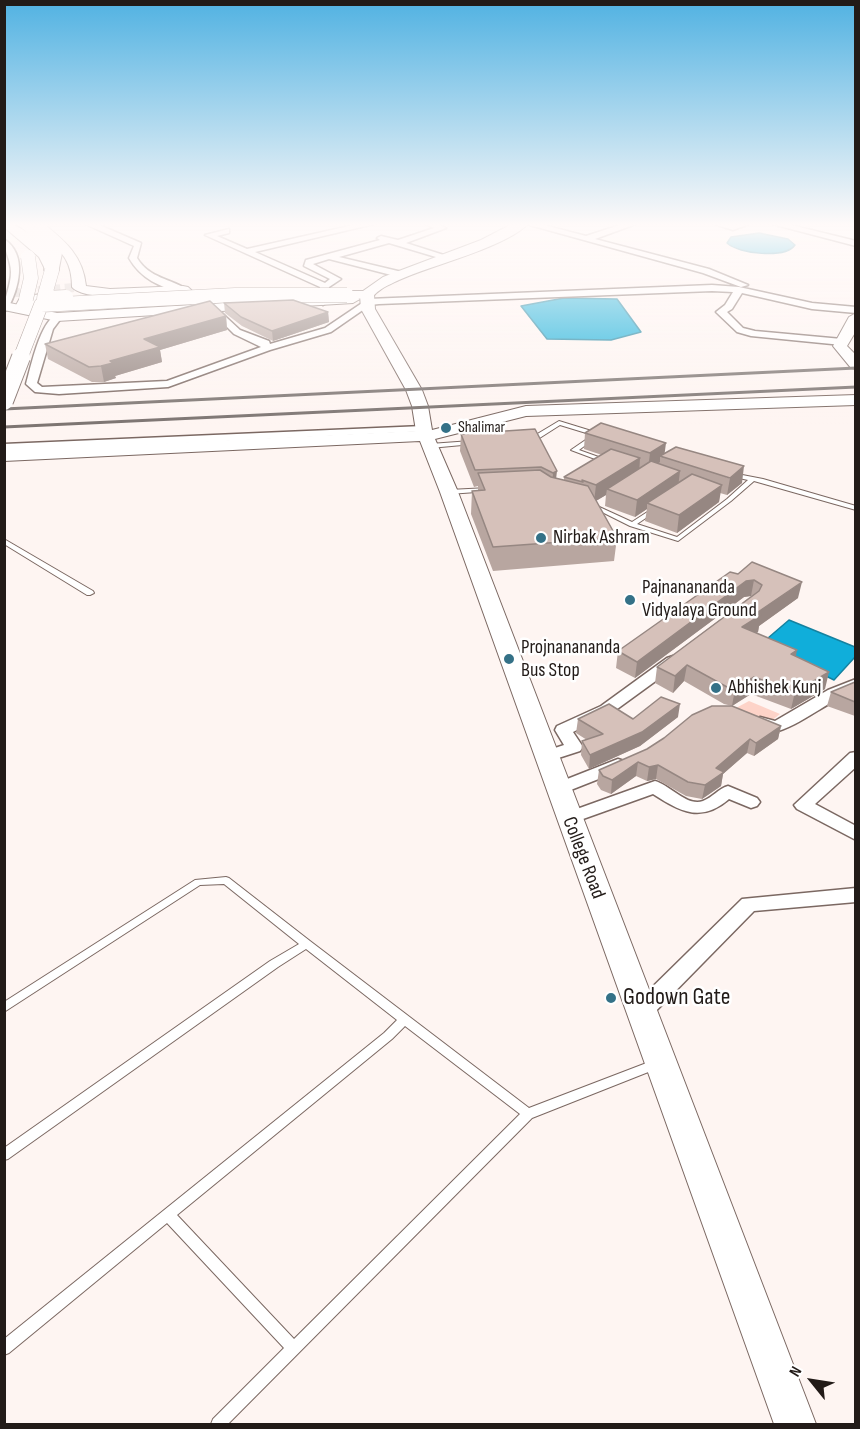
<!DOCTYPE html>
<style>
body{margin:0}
#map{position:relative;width:860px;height:1429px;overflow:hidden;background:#fef5f2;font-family:"Sofia Sans Condensed",sans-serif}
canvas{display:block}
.frame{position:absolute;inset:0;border:6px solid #221b18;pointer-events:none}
.north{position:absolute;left:782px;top:1351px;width:60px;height:60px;-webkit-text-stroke:4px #fff;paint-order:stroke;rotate:300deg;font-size:16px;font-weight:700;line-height:24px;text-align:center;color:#221b18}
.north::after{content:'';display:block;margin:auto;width:21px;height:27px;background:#221b18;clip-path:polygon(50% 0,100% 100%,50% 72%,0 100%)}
</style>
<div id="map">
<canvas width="860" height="1429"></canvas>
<div class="frame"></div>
<div class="north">N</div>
</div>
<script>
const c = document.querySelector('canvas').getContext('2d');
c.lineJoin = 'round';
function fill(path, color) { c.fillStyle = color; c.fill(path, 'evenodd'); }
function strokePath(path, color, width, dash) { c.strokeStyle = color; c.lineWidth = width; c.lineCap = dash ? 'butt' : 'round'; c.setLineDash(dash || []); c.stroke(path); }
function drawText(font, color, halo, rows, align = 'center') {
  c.font = font + ' "Sofia Sans Condensed",sans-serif'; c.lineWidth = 5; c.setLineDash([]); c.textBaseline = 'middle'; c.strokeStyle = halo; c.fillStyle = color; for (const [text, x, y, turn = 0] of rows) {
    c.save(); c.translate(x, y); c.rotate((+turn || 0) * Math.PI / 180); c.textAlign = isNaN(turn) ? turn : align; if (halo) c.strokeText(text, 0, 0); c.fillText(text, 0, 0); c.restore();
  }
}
const green = new Path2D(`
 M749 701 780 714 770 722 736 708Z`);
const water = new Path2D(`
 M759 233 788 239 795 245C785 259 739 254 727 243L731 237Z
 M564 298 617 299 641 332 611 340 547 339 521 306Z
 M789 620 855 647V657L834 680 761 644Z`);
const streetTunnel = new Path2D(`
 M11 293 79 287`);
const lane = new Path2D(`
 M559 421 598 433 599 434 596 436 560 425 538 439 529 441 526 439 534 436Z
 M590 437 595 438 579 450 607 460V462H603L571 450Z
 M471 441 474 443 473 444 430 448 427 446 430 444Z
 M732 473 763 479 856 506V510L754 481 731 501 678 541 630 526 590 506 593 504 595 505 632 522 652 509H656V511L637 524 677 537 727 499 748 480 730 476V474Z
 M488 488 490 489V491L449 494 446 492 449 490Z
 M4 539 93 591 94 593 90 595H87L4 544Z
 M226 877 229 878 310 941 529 1108 657 1059 661 1061 663 1064 661 1067 532 1118 228 1424H211L213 1419 284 1348 167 1223 9 1353 4 1355V1339L384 1033 397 1020 306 949 278 967 8 1159 4 1160V1148L270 961 299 944 224 884 200 885 4 1012V1002L195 880ZM405 1026 520 1114 294 1339 177 1215 392 1039Z`);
const street = new Path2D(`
 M85 224H97L141 243 137 258C150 279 170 278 188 290L183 293C160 287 141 279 129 258L134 246Z
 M358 224H374L255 252 325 283 330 279 304 266 306 260 380 240 377 238 381 236 398 240 434 228 425 224H438L446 228 406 243 450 257 446 260 389 243 339 257 402 272 403 274 399 277 329 259 313 264 341 279 329 287 328 302 323 305 318 302 320 287 205 235 229 229V233L217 236 247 249Z
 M526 224H540L586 236 623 224H636L595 239 709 269 748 285 741 287 703 273Z
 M714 224H749L733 230Z
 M772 224H787L856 241V246Z
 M4 239C28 255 19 289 7 310L4 311C4 297 11 286 11 272 11 260 4 251 4 239Z
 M712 285 739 287 812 303 856 307V313L812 309 742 293 732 309 727 312 743 328 755 331 842 339 847 342 842 345 751 336 737 332 716 312 725 305 733 292 712 291 379 304 370 305 331 332 270 350 168 387 59 394 35 392 26 384C31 366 40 322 57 314L62 317 53 329 37 383 42 387 167 381 261 347 234 334 209 309V305L212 304 240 330 269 341 270 344 325 328 368 299Z
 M423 426 429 429 427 431 4 452V444Z
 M673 656 681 661 679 664 613 712 573 732 583 747 580 751 546 762 540 761 537 757 540 753 564 745 555 730 557 726 601 706 667 658Z
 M856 679V691C826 701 803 725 772 733L754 726 752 722 760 717 775 721 828 690Z
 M856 752V767L815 804 856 826V840L797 809 794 805 850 753Z
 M618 759 624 761 627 765 624 769 558 795 552 793 549 789 552 785Z
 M655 781C670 785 687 807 703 801 713 797 718 789 728 786L757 798 760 802 757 806 751 808 729 799C701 823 681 812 653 794L569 824 563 822 560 818 563 814Z
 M856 888V902L754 911 649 1018 641 1021 633 1018 630 1012 633 1006 742 899Z`);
const secondary = new Path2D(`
 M32 224H44C66 242 83 256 86 286L110 289 183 286 188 287 206 304 353 295 360 299 353 303 57 321 4 310 5 302 57 313 192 305 180 294C158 295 86 303 72 287 72 251 52 248 32 224Z
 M367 291 374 295 375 309 422 390 428 406 432 430 526 406 856 395V405L526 416 435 439 458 492 816 1424H774L440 492 420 441 4 461V451L416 431 412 406 406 390 361 309 360 295Z
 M856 313V331L847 346 856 355V369L851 368 833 346 849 317Z`);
const primary = new Path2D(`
 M4 224C27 224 49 250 59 270L57 273H47L39 257 4 227Z
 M512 224H528C504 248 432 265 399 280 389 285 378 289 372 298L347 299 340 295 347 291H363L383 277 481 240Z
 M44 294 51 298 46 308 22 311 15 307 21 296Z`);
const highway = new Path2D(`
 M17 224C42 224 48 234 62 253L58 273H46L44 270 46 253 35 239Z`);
const rail = new Path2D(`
 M4 409 856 368
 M4 427 856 387`);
const primaryBridgeFar1 = new Path2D(`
 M52 270 44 298 66 297
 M26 299 31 278 28 257
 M20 359 41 305 235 295H347`);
const primaryBridge = new Path2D(`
 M4 401 21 357`);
const wall = new Path2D(`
 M224 303 328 312 329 322 273 341 242 326 225 313Z
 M226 316 227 330 160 350 162 362 115 376 116 378 104 382H92L48 359 45 344Z
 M535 429 556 478 564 480V477L602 455 584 449 585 433 664 454 742 483 727 495 720 493 719 502 677 533 645 521 647 509 635 517 605 506 606 495 596 501 617 538 614 561 493 571 471 514 472 491H478V486L474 487 460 451 461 434Z
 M738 574 798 598 759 626 758 632 756 633 796 657 825 689 791 709 751 694 732 706 724 704 684 681 673 693 655 683 657 667 751 596 744 597 635 678 616 668 618 651Z
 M855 682V716L827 706 831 692Z
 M678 717 640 746 589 769 581 755 582 741 587 740 576 733 578 719Z
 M781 726 778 739 754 756 747 753 723 774 721 786 702 799 686 796 656 779 647 781 636 776 611 794 601 790 597 784 599 770Z`);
const shadedWall = new Path2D(`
 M328 312 329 322 273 341 272 331Z
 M226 316 227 330 160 350 162 362 115 376 116 378 104 382 101 366 144 339Z
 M666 443 664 458 660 456V462L648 470 650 453Z
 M640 458 639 475 607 489 606 495 594 502 596 485Z
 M744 466 742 483 727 495 730 478Z
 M557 471 555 488 552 490 553 473Z
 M680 471 678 488 647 503V509L635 517 637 500Z
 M722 485 719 502 677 533 679 515Z
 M754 580 751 596 744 597 635 678 637 662 746 581Z
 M802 582 798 598 759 626 758 632 739 643 742 627 755 614Z
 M797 650 794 667 791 654Z
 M687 665 684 681 673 693 675 676Z
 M829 672 825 689 791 709 795 692Z
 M754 677 751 694 732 706 735 689Z
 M680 704 678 717 640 746 589 769 590 755Z
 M781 726 778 739 754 756 756 743Z
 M750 739 747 753 723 774 721 786 702 799 705 785 716 768Z
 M638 762 636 776 611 794 612 780Z
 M658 765 656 779 647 781 649 767Z`);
const building = new Path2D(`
 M293 300 328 312 272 331 241 317 224 303Z
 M210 301 226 316 144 339 160 347 110 361 113 363 101 366 89 367 45 344Z
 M601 423 666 443 650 453 585 433Z
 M535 429 557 471 553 473 541 467 475 470 461 434Z
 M676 447 744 466 730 478 660 456Z
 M611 449 640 458 596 485 582 480 583 482 564 477Z
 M651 461 680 471 637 500 607 489Z
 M540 470 551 477 588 486 617 538 493 547 472 491 485 490 478 473Z
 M692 474 722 485 679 515 647 503Z
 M752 562 802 582 755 614 761 615 742 627 797 650 791 654 829 672 795 692 754 677 735 689 727 687 687 665 675 676 657 667 759 591 762 585 754 580 746 581 637 662 618 651 730 572 738 574Z
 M855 682V702L831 692Z
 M661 697 680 704 642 732 590 755 582 741 603 734 578 719 609 704 633 719Z
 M712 706H732L781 726 756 743 750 739 716 768 724 772 705 785 688 782 658 765 649 767 638 762 612 780 603 776 599 770 647 749 664 738 692 715Z`);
const markers = [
 [446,428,6,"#347187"],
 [541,538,6,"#347187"],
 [630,600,6,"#347187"],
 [509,659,6,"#347187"],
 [716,688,6,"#347187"],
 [611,998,6,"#347187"]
];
const farPoinames = [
 ["Shalimar",458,428]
];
const poiNames = [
 ["Nirbak Ashram",553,538],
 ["Pajnanananda",642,588],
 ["Vidyalaya Ground",642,611],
 ["Projnanananda",521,648],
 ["Bus Stop",521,671],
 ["Abhishek Kunj",728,688]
];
const streetNames = [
 ["College Road",583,858,69]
];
const nearPoinames = [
 ["Godown Gate",623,998]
];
fill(green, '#fdd3c8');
fill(water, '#10aeda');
strokePath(water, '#1582a0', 1.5);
strokePath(streetTunnel, '#ddd4d1', 9, [9, 4.5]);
strokePath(lane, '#7b6862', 2);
strokePath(street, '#7b6862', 3);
strokePath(secondary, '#7b6862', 2);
strokePath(primary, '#7b6862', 2);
strokePath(highway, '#7b6862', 2);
fill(lane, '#fff');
fill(street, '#fff');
fill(secondary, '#fff');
fill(primary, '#fff');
fill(highway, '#fff');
strokePath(rail, '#7d7572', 3);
strokePath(primaryBridgeFar1, '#7b6862', 15, []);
strokePath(primaryBridge, '#7b6862', 20, []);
strokePath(primaryBridgeFar1, '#fff', 14);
strokePath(primaryBridge, '#fff', 18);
fill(wall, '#b8a6a0');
fill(shadedWall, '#968782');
fill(building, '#d6c1ba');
strokePath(building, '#968782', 1.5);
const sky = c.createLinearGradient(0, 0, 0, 424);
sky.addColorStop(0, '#51b2e2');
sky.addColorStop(0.53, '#fffaf9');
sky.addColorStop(1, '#fffaf900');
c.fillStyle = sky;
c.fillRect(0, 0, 860, 424);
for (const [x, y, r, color] of markers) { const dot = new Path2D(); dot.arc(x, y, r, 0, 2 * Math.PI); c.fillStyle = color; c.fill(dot); strokePath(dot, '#fff', 2); }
drawText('16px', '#221b18', '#fff', farPoinames, 'left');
drawText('20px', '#221b18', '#fff', poiNames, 'left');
drawText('20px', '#221b18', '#fff', streetNames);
drawText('24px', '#221b18', '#fff', nearPoinames, 'left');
</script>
